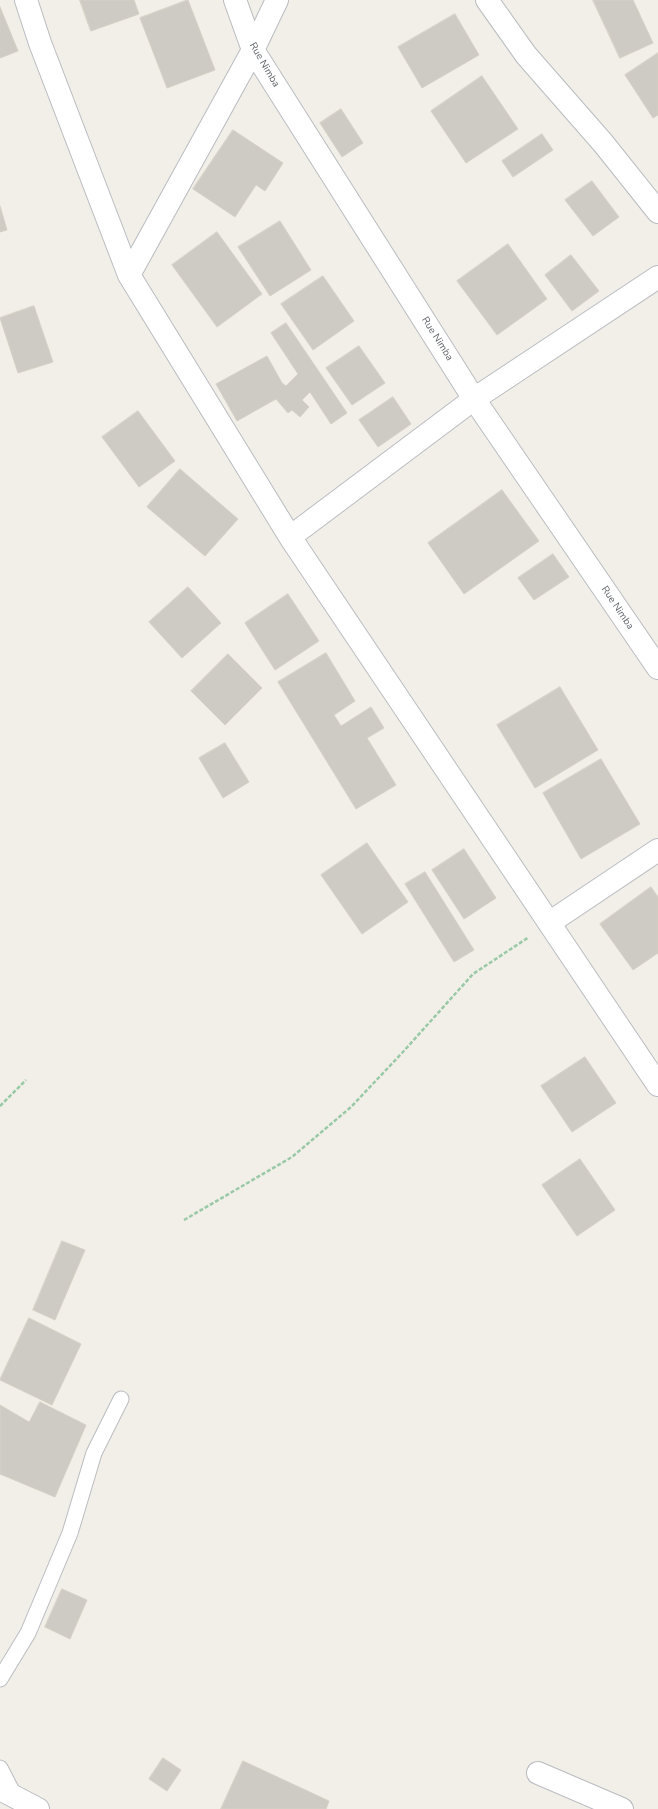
<!DOCTYPE html>
<style>
body{margin:0}
canvas{display:block;background:#f1efe7}
</style>
<canvas width="658" height="1809"></canvas>
<script>
const c = document.querySelector('canvas').getContext('2d');
c.lineJoin = 'round';
function fill(path, color) { c.fillStyle = color; c.fill(path, 'evenodd'); }
function strokePath(path, color, width, dash) { c.strokeStyle = color; c.lineWidth = width; c.lineCap = dash ? 'butt' : 'round'; c.setLineDash(dash || []); c.stroke(path); }
function drawText(font, color, halo, rows, align = 'center') {
  c.font = font + ' "Nunito Sans",sans-serif'; c.lineWidth = 3; c.setLineDash([]); c.textBaseline = 'middle'; c.strokeStyle = halo; c.fillStyle = color; for (const [text, x, y, turn = 0] of rows) {
    c.save(); c.translate(x, y); c.rotate((+turn || 0) * Math.PI / 180); c.textAlign = isNaN(turn) ? turn : align; if (halo) c.strokeText(text, 0, 0); c.fillText(text, 0, 0); c.restore();
  }
}
const building = new Path2D(`
 M80 0H134L139 14 91 31Z
 M188 0 215 70 167 88 140 18Z
 M593 0H633L653 43 620 58Z
 M0 7 18 51 0 58Z
 M455 14 479 55 422 88 398 47Z
 M658 53V115L653 118 625 75Z
 M482 76 518 129 466 163 431 111Z
 M341 109 363 143 342 157 320 123Z
 M233 130 283 163 265 191 256 185 235 217 193 189Z
 M542 134 553 150 513 177 502 161Z
 M592 181 619 217 593 236 565 200Z
 M0 206 7 230 0 232Z
 M280 221 311 270 270 296 238 247Z
 M217 232 262 294 217 327 172 265Z
 M508 244 547 299 497 335 457 281Z
 M571 255 599 291 572 311 545 275Z
 M323 276 354 321 313 350 281 304Z
 M34 306 53 362 18 373 0 318Z
 M286 323 347 413 331 424 310 392 302 400 309 407 300 417 292 410 288 413 276 399 237 421 216 384 267 356 282 383 286 386 298 374 271 333Z
 M359 346 385 383 352 405 326 368Z
 M393 397 411 424 378 447 359 420Z
 M138 411 175 461 139 487 102 437Z
 M180 469 238 519 205 556 147 507Z
 M502 490 539 541 464 594 428 543Z
 M553 554 569 577 534 600 518 578Z
 M188 587 221 623 182 658 149 622Z
 M288 594 319 641 275 670 245 623Z
 M326 653 355 701 334 715 341 726 371 707 384 728 367 738 396 785 356 809 278 682Z
 M228 654 262 688 225 725 191 691Z
 M560 687 598 750 535 788 497 725Z
 M225 743 249 782 223 798 199 758Z
 M601 759 640 824 581 859 543 793Z
 M367 843 408 902 362 934 321 875Z
 M464 849 496 898 464 919 432 870Z
 M425 872 474 950 454 962 405 884Z
 M651 887 658 897V953L633 970 600 924Z
 M585 1057 616 1103 572 1132 541 1086Z
 M580 1159 615 1210 577 1236 542 1185Z
 M62 1241 85 1250 55 1320 33 1310Z
 M29 1318 81 1344 52 1405 0 1380Z
 M40 1402 86 1425 55 1497 0 1474V1405L29 1422Z
 M62 1589 87 1600 70 1639 45 1627Z
 M163 1758 181 1770 167 1791 149 1779Z
 M243 1761 329 1801 326 1809H221Z`);
const path = new Path2D(`
 M0 1106 26 1080
 M184 1220 292 1157 351 1107 402 1053 473 974 529 937`);
const lane = new Path2D(`
 M0 1679 28 1633 70 1533 94 1453 121 1399
 M0 1768 15 1797`);
const street = new Path2D(`
 M26 0 40 43 129 275 290 537 658 1085
 M235 0 253 50 474 399 658 668
 M487 0 526 55 603 143 658 212
 M129 275 253 50 277 0
 M290 537 474 399 658 277
 M549 923 658 850
 M538 1773 622 1809
 M0 1789 38 1809`);
const streetNames = [
 ["Rue Nimba",264,65,60],
 ["Rue Nimba",437,339,58],
 ["Rue Nimba",617,608,56]
];
fill(building, '#cecbc5');
strokePath(building, '#d6d1c4', 1);
strokePath(lane, '#b9bcc1', 17);
strokePath(street, '#b9bcc1', 24);
strokePath(path, '#99c9a6', 2.5, [4, 2]);
strokePath(lane, '#fff', 15);
strokePath(street, '#fff', 22);
drawText('10px', '#5e6268', '#fff', streetNames);
</script>
